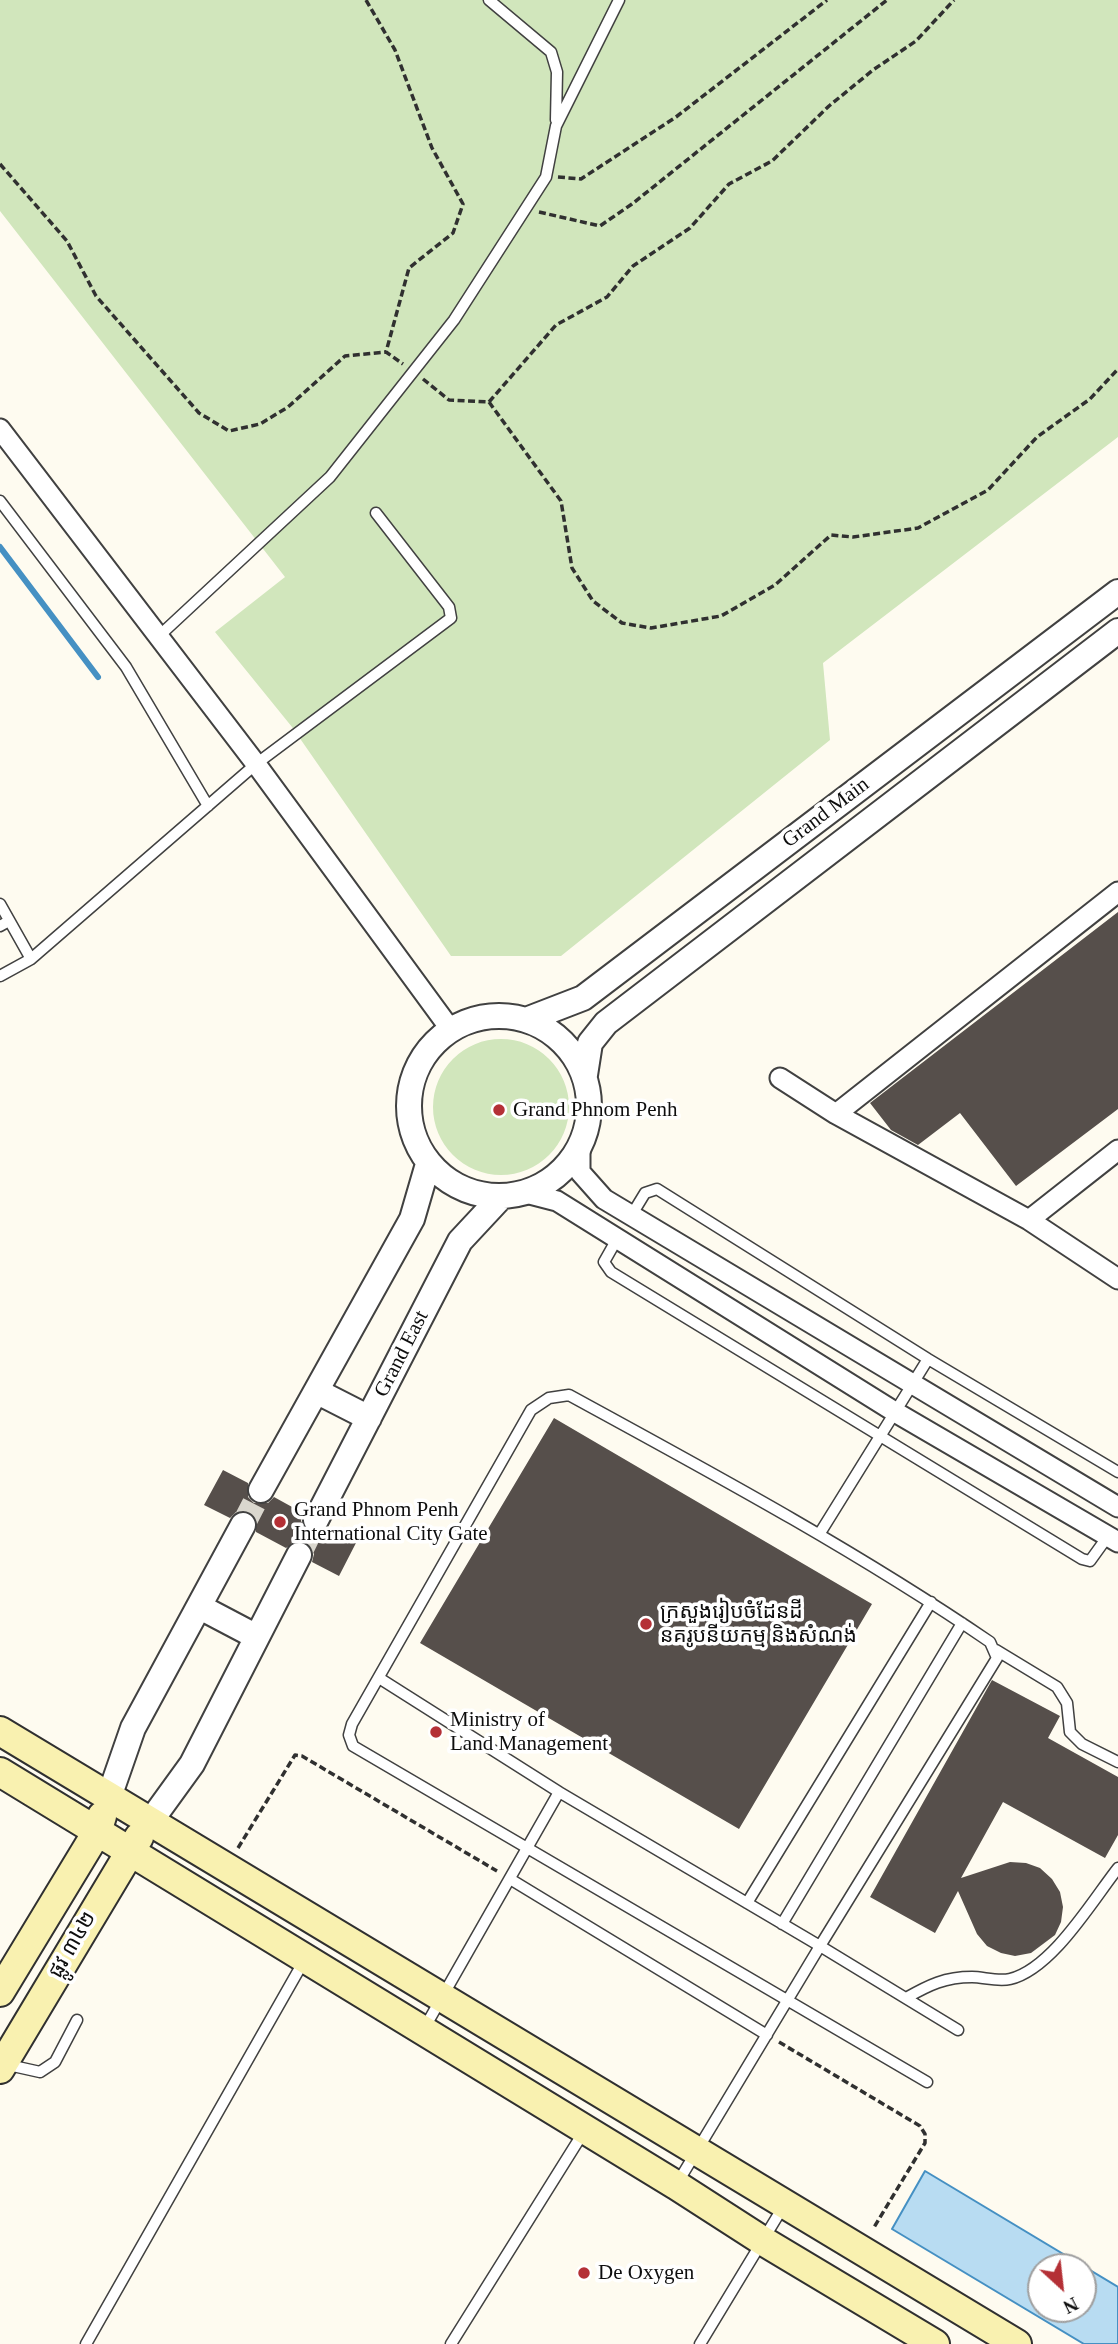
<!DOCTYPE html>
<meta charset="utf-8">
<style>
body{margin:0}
#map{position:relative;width:1118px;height:2344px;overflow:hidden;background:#fefbf0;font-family:"Times New Roman",serif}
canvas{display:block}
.north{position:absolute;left:1027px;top:2253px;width:70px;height:70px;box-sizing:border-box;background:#fff;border:2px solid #9f9f9f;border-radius:50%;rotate:153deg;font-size:19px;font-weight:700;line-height:28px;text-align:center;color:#0e0e0e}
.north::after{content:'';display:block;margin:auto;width:24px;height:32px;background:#b43036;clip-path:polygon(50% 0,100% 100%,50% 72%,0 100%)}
</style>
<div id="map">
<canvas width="1118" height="2344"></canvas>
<div class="north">N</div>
</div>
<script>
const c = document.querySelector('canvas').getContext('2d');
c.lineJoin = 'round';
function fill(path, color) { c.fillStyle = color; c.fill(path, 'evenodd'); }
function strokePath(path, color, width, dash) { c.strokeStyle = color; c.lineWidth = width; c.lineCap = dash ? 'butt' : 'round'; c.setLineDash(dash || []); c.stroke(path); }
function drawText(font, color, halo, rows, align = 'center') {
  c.font = font + ' "Times New Roman","Noto Sans Khmer",serif'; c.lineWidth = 7; c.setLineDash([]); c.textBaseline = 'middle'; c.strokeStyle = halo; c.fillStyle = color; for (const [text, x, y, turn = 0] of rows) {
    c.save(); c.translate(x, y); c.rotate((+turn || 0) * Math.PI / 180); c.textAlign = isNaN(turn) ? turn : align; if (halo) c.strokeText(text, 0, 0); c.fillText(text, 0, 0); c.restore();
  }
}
const green = new Path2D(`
 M0 0H1118V437L823 663 830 740 561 956H451L292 727 215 632 285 577 0 211Z
 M433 1107a68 68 0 1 1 136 0a68 68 0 1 1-136 0Z`);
const water = new Path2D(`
 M925 2171 1118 2287V2344H1084L892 2229ZM1041 2267H1083V2309H1041Z`);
const stream = new Path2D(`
 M0 547 98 677`);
const building = new Path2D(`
 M1118 912V1109L1016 1186 960 1113 918 1145 891 1130 870 1103Z
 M554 1418 872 1604 739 1829 420 1643Z
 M223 1470 248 1483V1497L254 1503H268L274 1497 303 1513 301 1521 309 1533 317 1535 329 1527 357 1541 339 1576 312 1562 314 1554 306 1542 298 1540 286 1548 256 1532V1518L249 1512H236L230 1518 204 1505Z
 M992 1680 1060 1716 1048 1738 1118 1777V1835L1105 1858 1003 1802 961 1878 1010 1862 1026 1863 1040 1868 1052 1879 1060 1892 1063 1907 1061 1922 1055 1935 1031 1953 1015 1956 1001 1953 987 1946 977 1934 958 1891 935 1933 870 1897Z`);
const tertiaryTunnel = new Path2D(`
 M243 1525 261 1490
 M299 1555 316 1520`);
const path = new Path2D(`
 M366 0 395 50 432 148 463 204 453 233 409 268 386 352 403 364
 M0 164 67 241 96 296 199 413 229 431 260 424 288 407 345 356 386 352
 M558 177 581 179 676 117 827 0
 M539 212 600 226 632 204 887 0
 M423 379 449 400 489 402
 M489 402 561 501 572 568 593 601 622 623 651 628 721 616 775 585 831 535 853 537 918 528 988 490 1037 437 1090 399 1118 369
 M489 402 556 325 607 297 633 266 690 228 729 184 772 161 829 106 873 70 916 41 954 0
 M238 1848 295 1755 302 1756 497 1871
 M779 2042 920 2126 925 2134V2143L873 2229`);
const service = new Path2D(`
 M489 0 551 52 557 72 556 120
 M0 501 126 667 208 806
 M158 637 330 477 454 320 546 177 556 126 619 0
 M0 904 31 959
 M0 926 9 921
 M0 976 31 959 256 764 451 618 449 607 376 513
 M631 1216 645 1193 657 1189 928 1359 1118 1472
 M617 1239 604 1262 611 1272 1082 1559 1090 1561 1108 1536
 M820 1533 928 1359
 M996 1650 1057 1687 1067 1703 1070 1732 1082 1744 1118 1762
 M379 1678 559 1792
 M510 1879 767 2035
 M747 1903 931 1602
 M782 1924 962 1623
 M906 1998C929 1985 945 1977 972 1977 983 1977 998 1982 1010 1979 1052 1969 1092 1901 1118 1868
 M425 2027 559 1792 820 1946 678 2182
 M4 2064 40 2072 55 2062 77 2020
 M927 2082 353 1746 349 1735 352 1724 531 1410 549 1398 569 1395C712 1473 855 1550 990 1642L997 1658 820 1946 958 2030
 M86 2344 305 1959
 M451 2344 583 2133
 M700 2344 783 2207`);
const minor = new Path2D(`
 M0 429 256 764 451 1030
 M780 1078 836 1114 1029 1220 1118 1279
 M836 1114 1118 892
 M580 1148V1172L604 1199 1118 1507
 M526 1193 557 1201 895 1412 1118 1542
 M1029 1220 1118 1150`);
const tertiary = new Path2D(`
 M409 1106a90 90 0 1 1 180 0a90 90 0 1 1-180 0Z
 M526 1020 583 998 1118 592
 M585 1075 590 1043 606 1023 1118 631
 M318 1392 369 1418
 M261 1490 412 1219 428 1164
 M316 1520 460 1241 501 1197
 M200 1607 257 1637
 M109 1797 133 1728 243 1525
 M150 1822 192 1764 299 1555`);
const secondary = new Path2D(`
 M0 1731 1017 2344
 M0 1772 676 2185 763 2241 935 2344
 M0 1992 97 1832 102 1816
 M0 2069 139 1837`);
const markers = [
 [499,1110,7,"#b43036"],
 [280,1522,7,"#b43036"],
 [646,1624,7,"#b43036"],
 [436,1732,7,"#b43036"],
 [584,2273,7,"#b43036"]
];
const streetNames = [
 ["Grand Main",826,813,-37],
 ["Grand East",402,1354,-63],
 ["ផ្លូវ ៣៤២",73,1945,-60]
];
const poiNames = [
 ["Grand Phnom Penh",513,1110],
 ["Grand Phnom Penh",294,1510],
 ["International City Gate",294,1534],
 ["ក្រសួងរៀបចំដែនដី",660,1612],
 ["នគរូបនីយកម្ម និងសំណង់",660,1636],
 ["Ministry of",450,1720],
 ["Land Management",450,1744],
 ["De Oxygen",598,2273]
];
fill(green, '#d1e6bc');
fill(water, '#b8dcf2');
strokePath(water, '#4590c3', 2);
strokePath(stream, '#4590c3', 6);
fill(building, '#564f4b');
strokePath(tertiaryTunnel, '#dad7ce', 24, [24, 12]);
strokePath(service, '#414141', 13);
strokePath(minor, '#414141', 23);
strokePath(tertiary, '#414141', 28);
strokePath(secondary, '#303030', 32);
strokePath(path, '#303030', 3.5, [7, 3.5]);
strokePath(service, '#fff', 10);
strokePath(minor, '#fff', 19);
strokePath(tertiary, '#fff', 24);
strokePath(secondary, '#f9f1b0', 28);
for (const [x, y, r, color] of markers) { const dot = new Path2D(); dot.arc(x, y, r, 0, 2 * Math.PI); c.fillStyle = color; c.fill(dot); strokePath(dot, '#fff', 2.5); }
drawText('21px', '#0e0e0e', '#fff', streetNames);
drawText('21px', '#0e0e0e', '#fff', poiNames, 'left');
</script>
